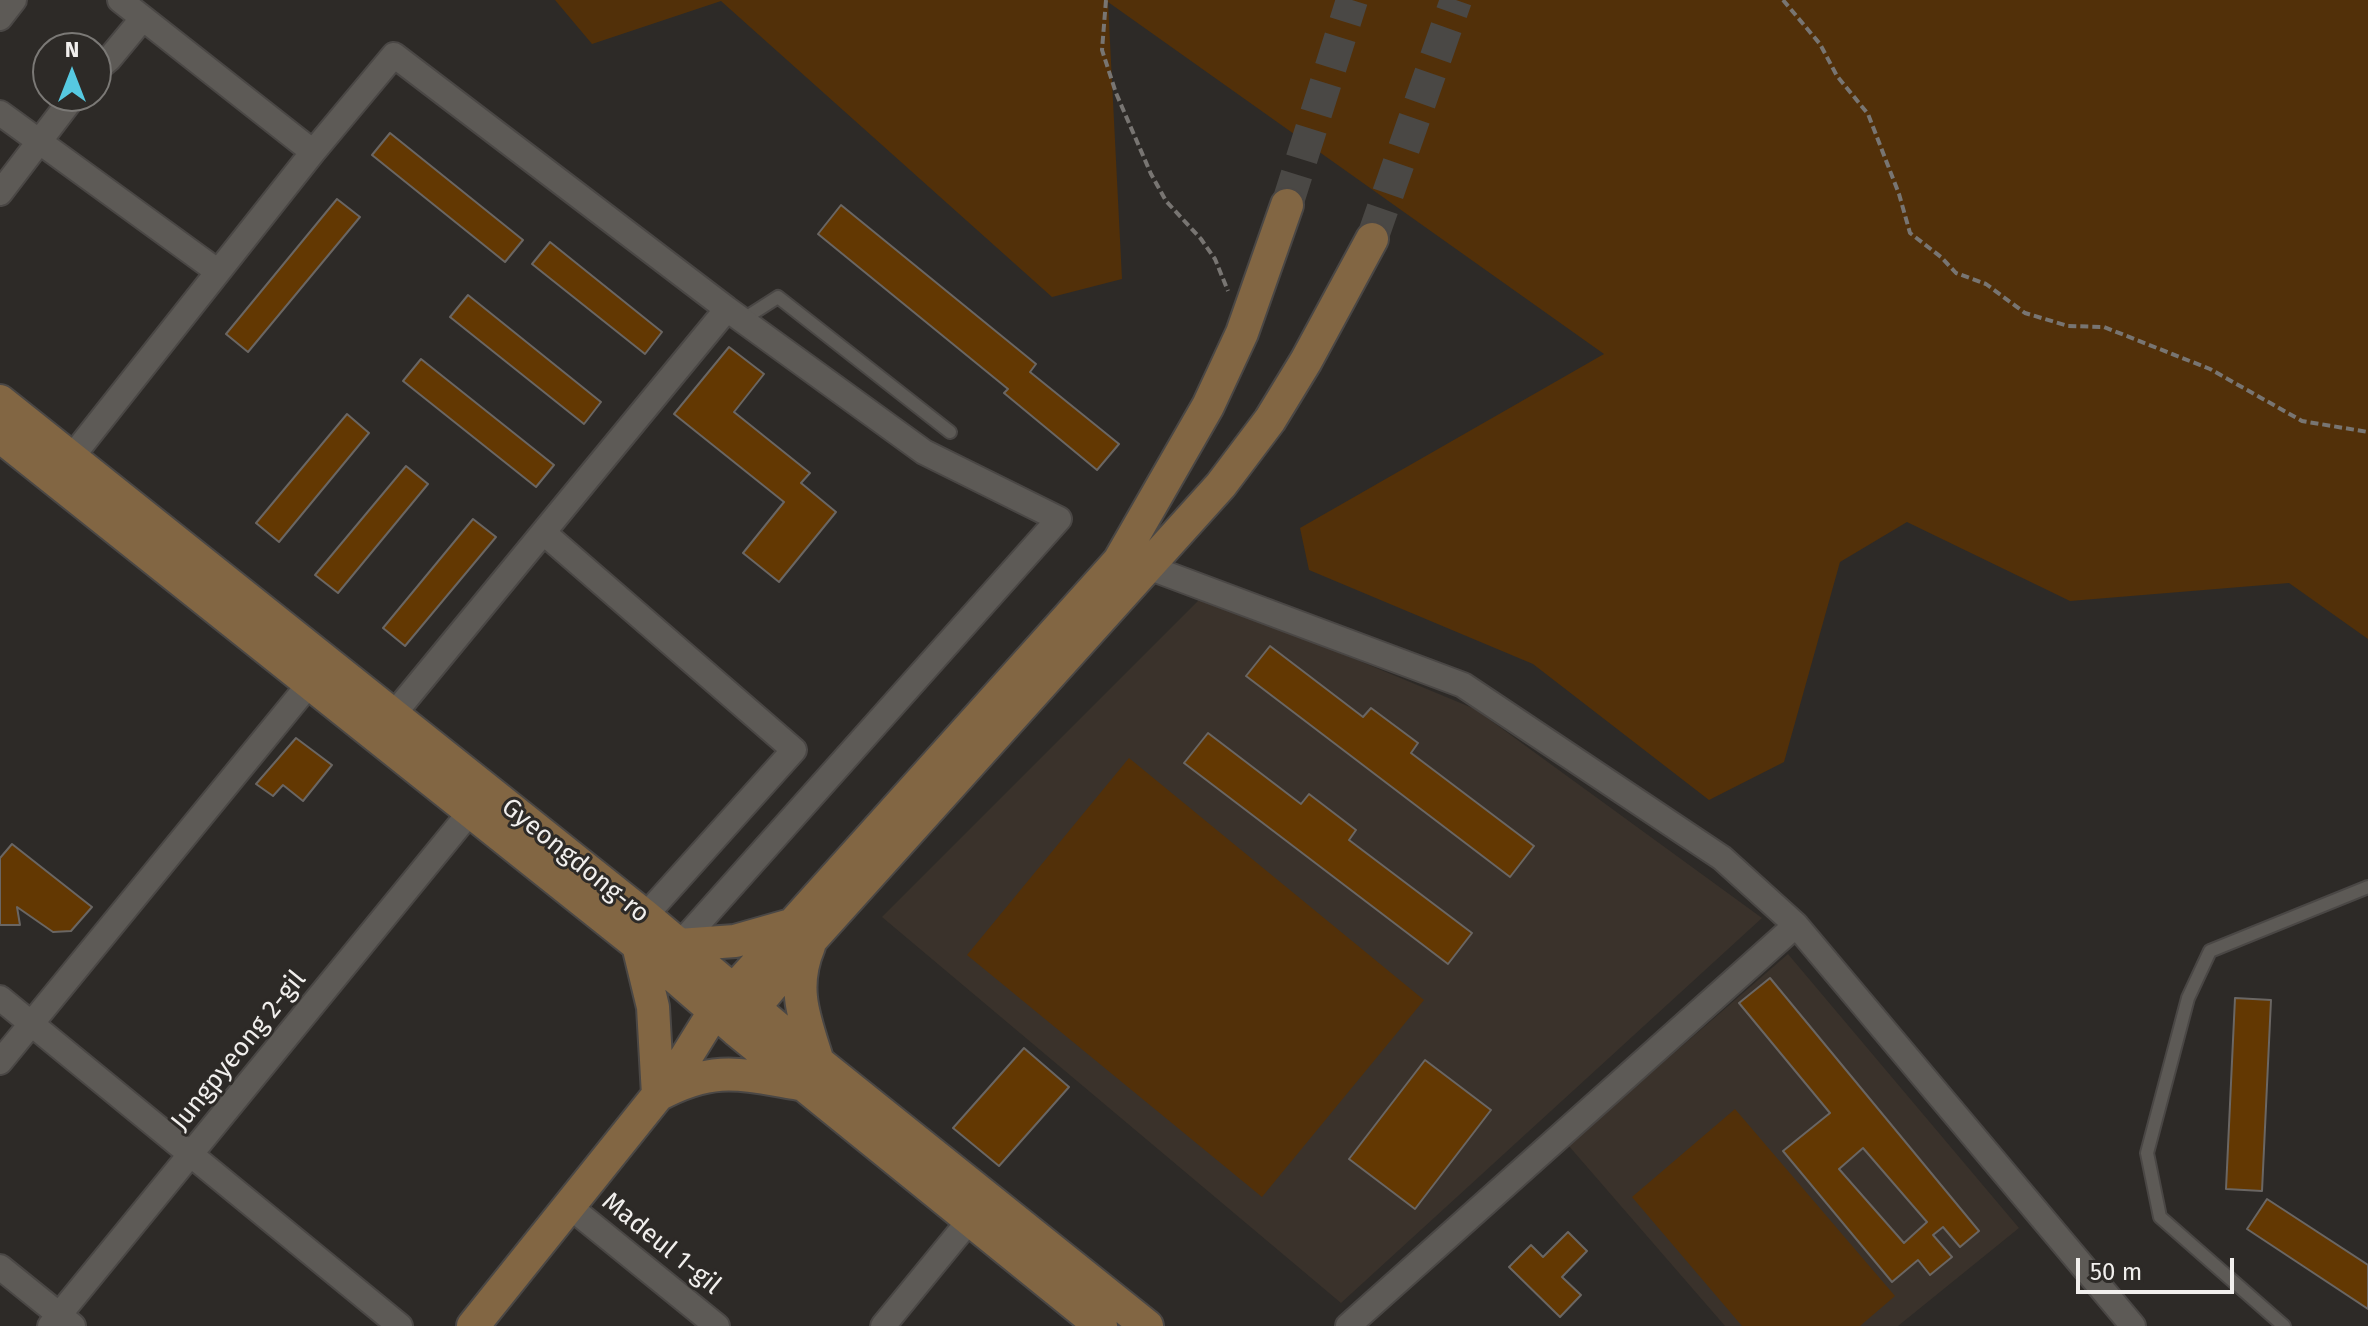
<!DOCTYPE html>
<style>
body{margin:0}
#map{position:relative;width:2368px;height:1326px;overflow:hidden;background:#2d2a27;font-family:"Fira Sans",sans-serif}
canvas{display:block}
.north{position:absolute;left:32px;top:32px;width:80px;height:80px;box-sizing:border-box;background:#2d2a27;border:2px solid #7b7976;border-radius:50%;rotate:0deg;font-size:22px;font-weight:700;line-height:32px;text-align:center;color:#f1efed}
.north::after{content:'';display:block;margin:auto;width:28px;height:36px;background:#56c9e1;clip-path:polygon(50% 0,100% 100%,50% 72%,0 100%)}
.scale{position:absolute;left:2076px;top:1258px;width:158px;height:36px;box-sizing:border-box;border:4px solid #f1efed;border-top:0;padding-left:10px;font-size:24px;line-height:28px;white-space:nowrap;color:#f1efed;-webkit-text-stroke:6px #2d2a27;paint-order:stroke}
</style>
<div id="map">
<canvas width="2368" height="1326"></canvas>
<div class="north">N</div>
<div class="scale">50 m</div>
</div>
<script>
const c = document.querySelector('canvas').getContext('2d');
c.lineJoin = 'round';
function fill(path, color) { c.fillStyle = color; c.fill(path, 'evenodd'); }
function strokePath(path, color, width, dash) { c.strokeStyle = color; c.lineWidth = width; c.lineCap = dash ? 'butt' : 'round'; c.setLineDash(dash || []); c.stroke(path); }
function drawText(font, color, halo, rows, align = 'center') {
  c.font = font + ' "Fira Sans",sans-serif'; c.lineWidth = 6; c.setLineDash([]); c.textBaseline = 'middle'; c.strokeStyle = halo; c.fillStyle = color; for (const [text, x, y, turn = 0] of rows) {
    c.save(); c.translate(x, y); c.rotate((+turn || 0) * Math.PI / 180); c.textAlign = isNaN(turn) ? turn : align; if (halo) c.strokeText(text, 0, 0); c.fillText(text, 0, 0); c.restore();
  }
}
const built = new Path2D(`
 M1203 596 1475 709 1762 918 1341 1303 882 917Z
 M1788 954 2019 1228 1898 1326H1725L1568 1145Z`);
const green = new Path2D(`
 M555 0H2368V639L2289 583 2070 601 1907 522 1840 562 1784 762 1709 800 1533 664 1309 570 1300 528 1604 354 1108 2 1122 279 1052 297 721 1 592 44Z
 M1129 758 1424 1000 1262 1197 967 955Z
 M1735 1109 1895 1296 1860 1326H1742L1632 1197Z`);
const building = new Path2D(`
 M390 133 523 240 505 262 372 155Z
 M337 199 360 217 248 352 226 334Z
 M841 205 1036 364 1030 372 1119 444 1097 470 1004 393 1008 389 818 234Z
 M550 242 662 332 645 354 532 264Z
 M468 295 601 402 584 424 450 317Z
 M729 347 764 374 734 412 810 473 801 483 836 512 779 582 743 553 784 502 674 414Z
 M421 359 554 465 536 487 403 381Z
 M347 414 369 433 279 542 256 523Z
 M406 466 428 484 338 593 315 575Z
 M473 519 496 537 405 646 383 628Z
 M1270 646 1363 717 1371 708 1418 743 1411 753 1534 846 1510 877 1246 676Z
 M1208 733 1301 804 1309 794 1356 830 1349 840 1472 933 1448 964 1184 763Z
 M296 738 332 765 303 801 283 785 273 796 256 784Z
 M12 844 92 907 71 931 53 932 17 907 20 925H0V858Z
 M1770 978 1979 1231 1960 1247 1943 1227 1933 1235 1952 1257 1930 1275 1918 1260 1892 1282 1783 1151 1830 1113 1739 1003ZM1863 1148 1927 1222 1904 1243 1839 1169Z
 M2235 998 2271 1000 2262 1191 2226 1189Z
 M1024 1048 1069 1087 999 1166 953 1128Z
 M1425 1060 1491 1110 1415 1209 1349 1159Z
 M2267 1199 2368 1265V1309L2247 1229Z
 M1568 1232 1587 1251 1562 1277 1581 1295 1560 1317 1509 1267 1531 1245 1543 1257Z`);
const secondaryTunnel = new Path2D(`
 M1287 205 1352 0
 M1372 239 1456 0`);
const path = new Path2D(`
 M1106 0 1102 50 1116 93 1151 174 1166 201 1201 239 1215 259 1228 291
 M1783 0 1820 44 1837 76 1868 114 1899 194 1910 233 1941 257 1956 273 1986 284 2025 313 2068 326 2104 327 2210 369 2302 421 2368 432`);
const lane = new Path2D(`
 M742 320 778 297 950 432
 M2284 1326 2160 1217 2147 1153 2188 998 2210 951 2368 887`);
const street = new Path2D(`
 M120 0 313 152 394 55 727 309 924 452 1059 519 679 945
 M0 18 14 0
 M96 70 109 59 143 18
 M0 113 217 271
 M0 193 74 96
 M71 458 313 152
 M544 533 794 750 645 916
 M1134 565 1148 567 1463 685 1722 858 1796 925
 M393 715 727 309
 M0 998 400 1326
 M0 1062 311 682
 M569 1206 717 1326
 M0 1267 73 1326
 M50 1326 471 811
 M883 1326 969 1221
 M1348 1326 1796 925 2133 1326`);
const secondary = new Path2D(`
 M0 401 645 916 818 1062 1147 1326
 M0 436 638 945 736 1030 1101 1326
 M638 945 653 1007 658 1095C714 1065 740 1074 799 1084
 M679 945 735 941 791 925
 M809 946C791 989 805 1020 818 1062
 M741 1023 811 940 1221 485 1270 420 1306 361 1372 239
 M473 1326 678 1070 714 1012 1119 561 1208 406 1242 333 1287 205`);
const streetNames = [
 ["Gyeongdong-ro",575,861,39],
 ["Jungpyeong 2-gil",239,1051,-51],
 ["Madeul 1-gil",661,1244,39]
];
fill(built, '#3a322b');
fill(green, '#523009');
fill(building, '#633802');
strokePath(building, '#6a6663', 2);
strokePath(secondaryTunnel, '#4a4845', 32, [32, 16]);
strokePath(lane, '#4a4745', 16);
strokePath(street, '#4a4745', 28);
strokePath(secondary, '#4a4745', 36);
strokePath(path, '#787572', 4, [8, 4]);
strokePath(lane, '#5d5a56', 12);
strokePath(street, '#5d5a56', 24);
strokePath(secondary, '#826643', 32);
drawText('26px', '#f1efed', '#2d2a27', streetNames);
</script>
